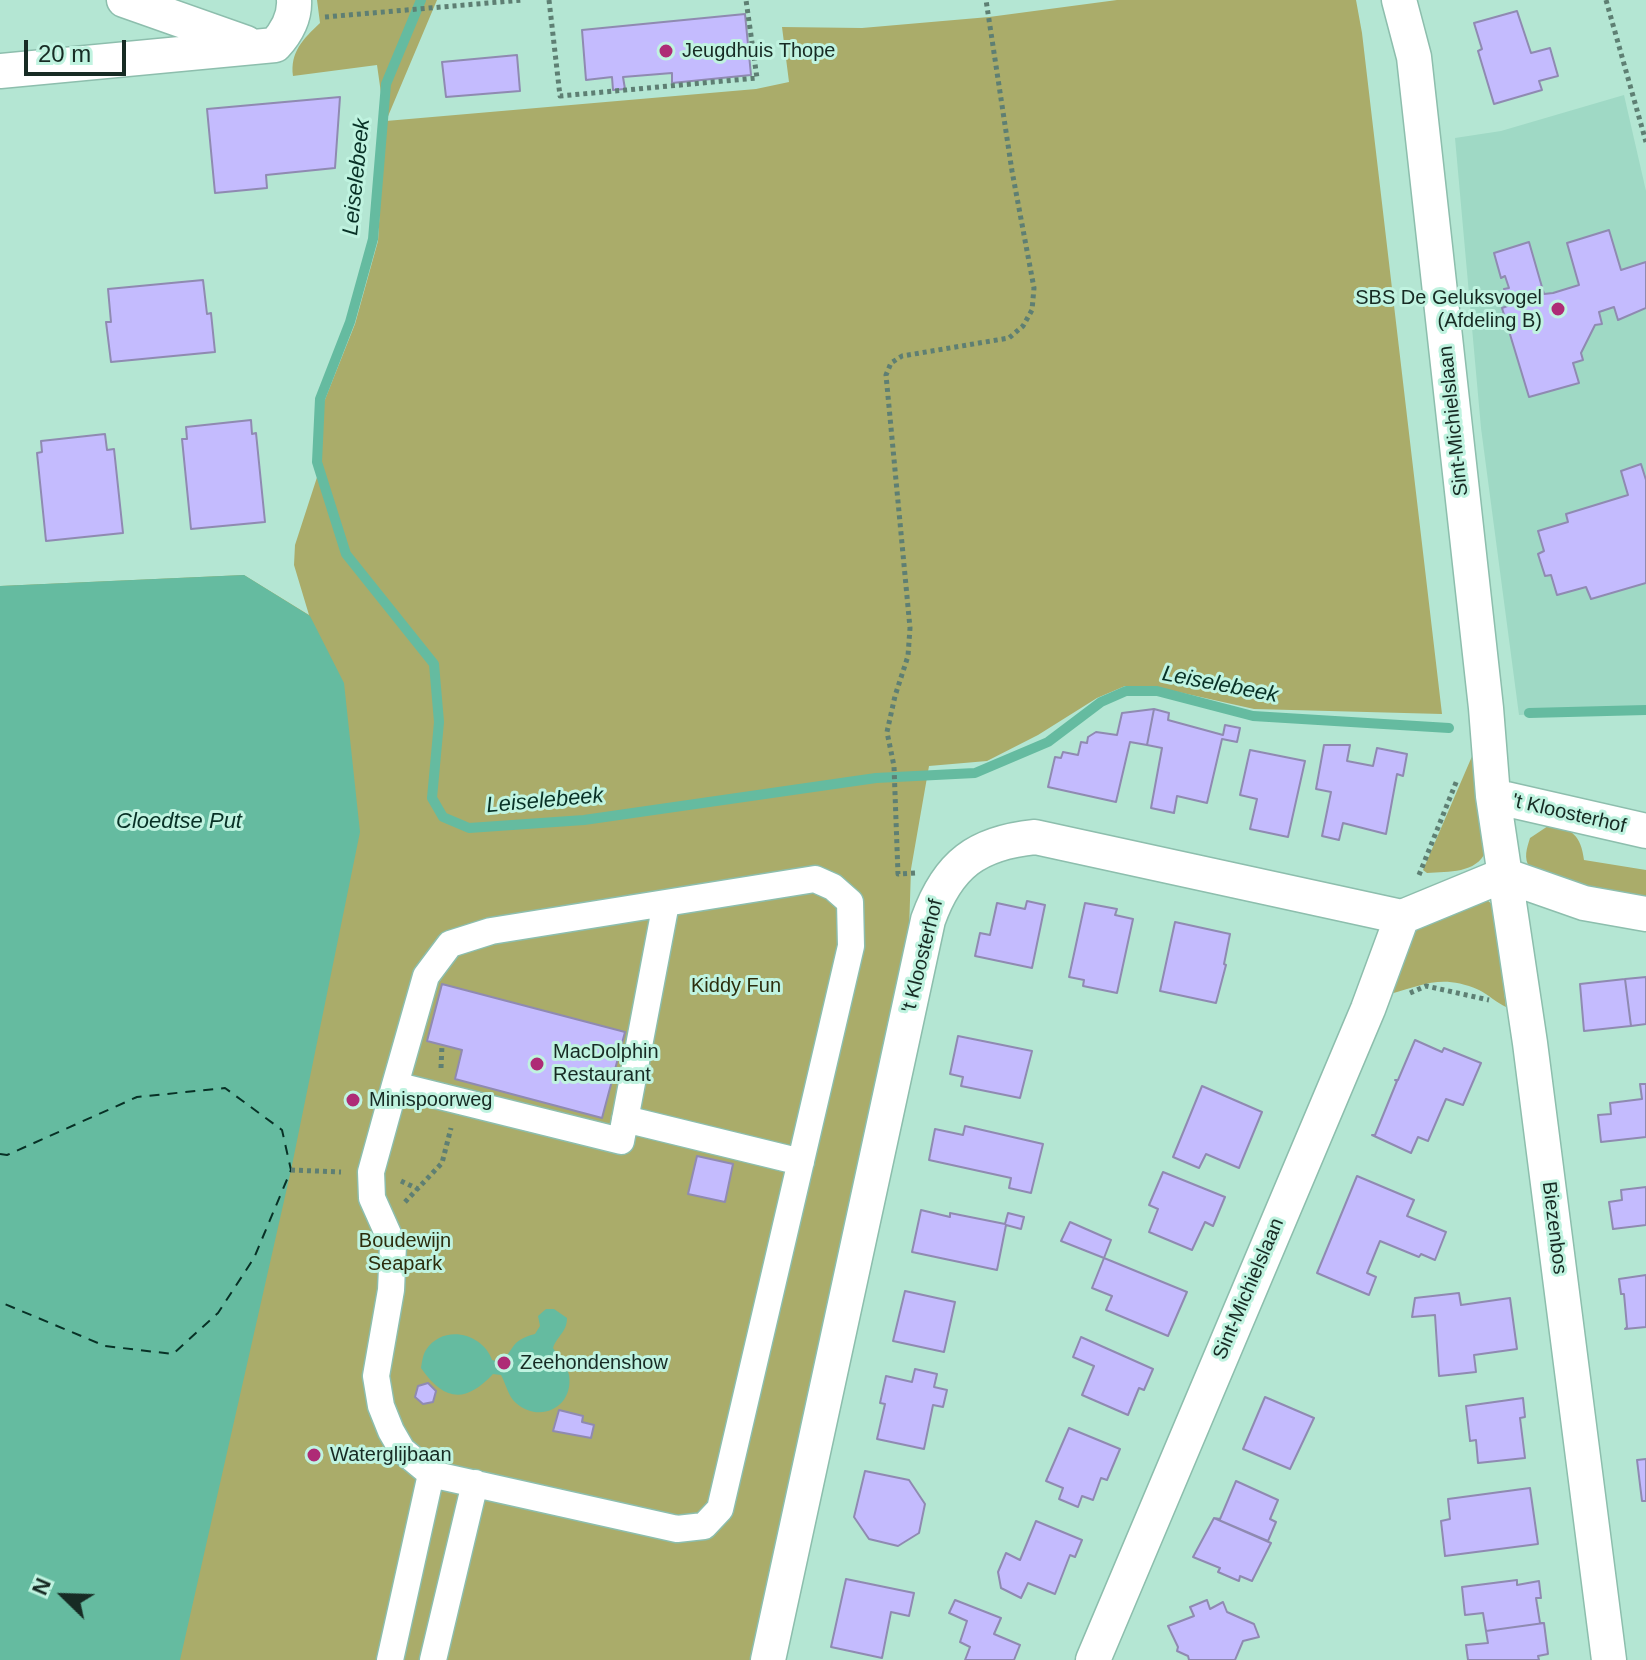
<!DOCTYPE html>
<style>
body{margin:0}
#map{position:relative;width:1646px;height:1660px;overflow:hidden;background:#b4e6d3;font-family:Arial,sans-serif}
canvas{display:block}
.north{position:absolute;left:24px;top:1556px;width:80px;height:80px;-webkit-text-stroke:6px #c0f3e0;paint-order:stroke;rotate:293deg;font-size:22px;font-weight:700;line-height:32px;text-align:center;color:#172b24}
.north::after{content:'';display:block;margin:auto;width:28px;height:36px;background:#172b24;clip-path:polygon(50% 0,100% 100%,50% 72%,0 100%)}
.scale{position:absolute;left:24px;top:40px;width:102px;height:36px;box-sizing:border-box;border:4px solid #172b24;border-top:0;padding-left:10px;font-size:24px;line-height:28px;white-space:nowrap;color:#172b24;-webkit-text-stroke:6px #c0f3e0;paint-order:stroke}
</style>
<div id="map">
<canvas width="1646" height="1660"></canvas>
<div class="north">N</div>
<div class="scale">20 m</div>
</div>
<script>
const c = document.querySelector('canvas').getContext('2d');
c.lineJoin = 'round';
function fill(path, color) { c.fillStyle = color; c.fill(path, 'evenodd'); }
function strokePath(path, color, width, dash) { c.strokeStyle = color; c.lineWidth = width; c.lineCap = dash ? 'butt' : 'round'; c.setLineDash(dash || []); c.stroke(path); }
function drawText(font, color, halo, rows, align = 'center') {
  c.font = font + ' Arial,sans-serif'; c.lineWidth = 6; c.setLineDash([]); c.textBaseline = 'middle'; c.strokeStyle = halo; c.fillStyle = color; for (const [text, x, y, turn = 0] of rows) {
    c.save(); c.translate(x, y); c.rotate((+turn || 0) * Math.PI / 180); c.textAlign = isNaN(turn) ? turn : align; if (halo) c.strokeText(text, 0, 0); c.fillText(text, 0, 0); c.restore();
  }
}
const built = new Path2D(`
 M1624 95 1646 191V710L1519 715 1481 428 1455 138 1501 131Z`);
const green = new Path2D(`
 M317 0H437L386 121 756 89 789 82 782 27 862 28 989 17 1117 0H1356L1362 33 1442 714 1254 709 1156 687 1125 686 1097 698 1038 735 987 761 929 766 911 869 909 931 751 1660H0V586L244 575 309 615 294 565 295 545 321 465 324 402 355 324 378 241 385 121 377 65 293 76C290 52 303 39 320 23Z
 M1473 754 1486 851C1476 874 1449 871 1427 873L1423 870Z
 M1548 826C1572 827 1581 836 1584 860L1646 870V901C1623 896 1541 885 1530 868 1523 858 1527 848 1530 838Z
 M1487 900 1493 905 1506 1007C1497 1003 1489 995 1479 990 1441 974 1425 985 1390 994L1412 936 1417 930Z`);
const water = new Path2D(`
 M244 575 310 616 344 683 360 832 291 1170 180 1660H0V586Z
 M546 1309H554L567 1318C567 1332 557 1336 553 1348 558 1356 567 1366 569 1375 574 1407 540 1424 516 1403 508 1396 506 1384 501 1375L493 1374C465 1404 444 1401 421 1368 422 1362 423 1354 426 1350 444 1323 483 1334 492 1360L500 1362C516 1350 508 1341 535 1334L540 1326 538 1316Z`);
const stream = new Path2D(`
 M421 0 386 84 373 239 350 322 320 399 317 462 346 554 434 664 439 722 432 798 443 817 469 828 584 820 876 778 975 773 1048 742 1101 702 1126 691H1157L1253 716 1449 728
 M1529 713 1646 710`);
const ferry = new Path2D(`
 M0 1154 7 1155 137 1097 225 1088 282 1130 291 1170 254 1258 218 1313 173 1354 105 1346 0 1302`);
const building = new Path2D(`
 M1517 11 1531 53 1550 48 1558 76 1539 81 1542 90 1494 104 1478 51 1482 49 1474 23Z
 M745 14 751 75 672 83V73L623 77 625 89 613 90 612 77 586 80 582 30Z
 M517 55 520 91 446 97 442 62Z
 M340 97 335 168 266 175 267 188 215 193 207 109Z
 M1609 230 1621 270 1646 262V308L1618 320 1614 307 1599 312 1602 324 1595 325 1581 353 1583 360 1573 363 1579 383 1529 397 1502 308 1510 305 1504 289 1509 288 1505 276 1501 278 1494 253 1529 242 1544 294 1553 293 1579 285 1567 243Z
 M203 280 207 314 211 313 215 352 111 362 106 322H111L108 289Z
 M251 420 252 434 256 433 265 522 191 529 182 439H187L186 427Z
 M105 434 107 450 114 449 123 533 46 541 37 453 42 452 41 441Z
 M1641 464 1646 480V583L1591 599 1586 587 1557 595 1551 575 1545 576 1538 554 1544 551 1538 531 1568 522 1566 514 1628 495 1621 471Z
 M1154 709 1169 713 1168 720 1223 735 1225 725 1240 728 1237 742 1222 739 1207 803 1177 796 1174 813 1151 808 1162 748 1147 745Z
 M1154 709 1147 745 1130 742 1116 802 1048 787 1055 757 1061 758 1063 752 1078 755 1081 742 1087 743 1088 737 1096 732 1117 735 1122 713Z
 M1324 745H1350L1347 761 1373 766 1377 748 1407 754 1403 776 1397 774 1386 834 1343 823 1339 840 1322 836 1331 792 1316 789Z
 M1250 750 1305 761 1288 837 1250 829 1257 799 1240 795Z
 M1027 901 1045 905 1032 968 975 956 980 933 990 935 997 903 1025 909Z
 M1085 903 1117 909 1115 915 1133 919 1117 993 1083 986 1084 980 1069 977Z
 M1175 922 1230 934 1224 964 1226 965 1216 1003 1160 991Z
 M1646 977V1024L1631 1026 1625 979Z
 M1625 979 1631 1026 1584 1031 1580 984Z
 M442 984 625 1032 602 1118 455 1079 462 1050 427 1041Z
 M958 1036 1032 1051 1020 1098 961 1086 963 1077 950 1074Z
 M1415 1040 1442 1052 1444 1048 1481 1063 1463 1105 1446 1099 1428 1141 1418 1137 1411 1153 1372 1135H1375L1397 1081 1395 1080H1398Z
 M1640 1084H1646V1137L1601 1142 1598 1115 1611 1114 1610 1103 1642 1099Z
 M1202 1086 1262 1112 1239 1168 1206 1154 1199 1168 1173 1157Z
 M965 1126 1043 1144 1031 1193 1009 1188 1011 1178 929 1160 935 1129 963 1135Z
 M697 1156 733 1164 725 1202 688 1194Z
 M1163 1172 1225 1197 1213 1226 1205 1222 1192 1250 1149 1232 1158 1209 1149 1205Z
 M1357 1176 1414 1200 1407 1216 1446 1232 1435 1260 1421 1254 1419 1257 1380 1241 1367 1273 1376 1277 1369 1295 1317 1273Z
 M1646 1187V1225L1613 1229 1609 1202 1622 1200 1621 1190Z
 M921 1210 950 1217V1213L1005 1224 1008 1213 1024 1217 1021 1229 1006 1225 997 1270 912 1252Z
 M1070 1222 1111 1240 1104 1258 1187 1292 1168 1336 1106 1310 1112 1296 1092 1288 1104 1258 1061 1241Z
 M1646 1275V1327L1625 1329 1627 1327 1624 1294H1621L1619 1279Z
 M905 1291 955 1302 944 1352 893 1341Z
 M1459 1293 1461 1305 1510 1298 1517 1349 1474 1355 1476 1372 1439 1376 1435 1315 1412 1317 1415 1298Z
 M1081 1337 1153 1369 1144 1390 1139 1388 1128 1415 1082 1395 1094 1366 1073 1357Z
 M915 1369 937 1374 934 1387 947 1390 943 1407 933 1405 924 1449 877 1439 885 1404 880 1403 886 1376 912 1382Z
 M428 1383 436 1391 433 1402 423 1404 415 1397 418 1386Z
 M1265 1397 1314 1418 1290 1469 1243 1449Z
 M1523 1398 1525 1417 1520 1418 1525 1458 1478 1463 1476 1440 1470 1441 1466 1406Z
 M559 1410 583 1416 582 1422 594 1425 591 1438 553 1431Z
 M1069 1428 1120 1449 1107 1480 1101 1478 1093 1500 1082 1496 1078 1507 1059 1499 1063 1488 1046 1481Z
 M1646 1459V1501H1642L1637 1460Z
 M865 1471 909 1480 925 1504 919 1533 898 1546 869 1539 854 1517Z
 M1236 1481 1278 1500 1270 1519 1276 1522 1268 1541 1214 1518 1220 1519Z
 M1530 1488 1538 1544 1445 1556 1441 1521 1450 1519 1448 1499Z
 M1214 1518 1271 1543 1252 1581 1240 1576 1239 1581 1218 1572 1220 1568 1193 1557Z
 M1036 1521 1082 1540 1075 1557 1070 1555 1055 1594 1028 1583 1021 1598 1001 1588 998 1572 1006 1553 1020 1560Z
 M846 1579 914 1593 909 1616 891 1612 882 1658 831 1647Z
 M1517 1580V1585L1539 1581 1541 1598H1536L1540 1623H1544L1486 1631 1483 1613 1465 1615 1462 1587Z
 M955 1600 1001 1618 994 1634 1020 1645 1014 1660H965L970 1647 960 1642 967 1621 949 1613Z
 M1207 1600 1210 1609 1223 1602 1227 1612 1254 1624 1259 1637 1243 1641 1235 1660H1189L1188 1656 1177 1651 1178 1647 1168 1626 1194 1616 1190 1607Z
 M1544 1623 1548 1654 1538 1656 1539 1660H1468L1466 1645 1488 1643 1486 1631Z`);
const path = new Path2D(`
 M549 0 560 96 757 78 746 0
 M1606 0 1646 142
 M325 17 523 0
 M915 873 898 874 894 766 887 732 895 696 908 656 910 628 886 375 891 363 902 356 1009 338 1023 326 1032 310 1034 288 1012 171 986 0
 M1419 875 1457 780
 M1410 993 1426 986 1489 1000
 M441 1068 442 1045
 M291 1170 341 1172
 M401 1181 418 1189
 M405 1202 442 1163 451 1128`);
const pedestrian = new Path2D(`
 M395 1085 426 976 450 944 491 931 815 879 833 887 850 902 851 946 720 1509 704 1526 677 1529 431 1474 402 1450 391 1431 381 1406 376 1376 391 1290 393 1245 372 1198 371 1172 395 1085 621 1141 666 903
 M625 1119 801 1162
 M390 1660 431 1474
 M433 1660 475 1483`);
const minor = new Path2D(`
 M124 0 246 43
 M1399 0 1414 57 1486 708 1493 796 1530 1043 1609 1660
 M0 71 275 45C286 33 295 17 294 0
 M1493 796 1646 831
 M768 1660 928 920C948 864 977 843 1035 837L1402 917 1504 875 1584 903 1646 914
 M1093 1660 1368 1009 1402 917`);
const markers = [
 [666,51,8,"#ae2b76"],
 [1558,309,8,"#ae2b76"],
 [537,1064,8,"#ae2b76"],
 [353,1100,8,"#ae2b76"],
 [504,1363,8,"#ae2b76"],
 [314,1455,8,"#ae2b76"]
];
const poiNames = [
 ["Jeugdhuis Thope",682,51],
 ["SBS De Geluksvogel",1542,298,"right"],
 ["(Afdeling B)",1542,321,"right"],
 ["MacDolphin",553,1052],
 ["Restaurant",553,1075],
 ["Minispoorweg",369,1100],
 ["Zeehondenshow",520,1363],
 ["Waterglijbaan",330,1455]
];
const streetNames = [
 ["Sint-Michielslaan",1454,421,-96],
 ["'t Kloosterhof",1569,814,13],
 ["'t Kloosterhof",923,956,-76],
 ["Biezenbos",1554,1228,83],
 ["Sint-Michielslaan",1249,1289,-67]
];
const parkNames = [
 ["Kiddy Fun",736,986],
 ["Boudewijn",405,1241],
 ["Seapark",405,1264]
];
const waterNames = [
 ["Leiselebeek",357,177,-84],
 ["Leiselebeek",1220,685,11],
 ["Leiselebeek",545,801,-5],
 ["Cloedtse Put",179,822]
];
fill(built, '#9fd9c5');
fill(green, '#aaac6a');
fill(water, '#65bba0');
strokePath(stream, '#65bba0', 10);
strokePath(ferry, '#083126', 2, [10, 8]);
fill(building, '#c4bbfe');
strokePath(building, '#8f8ab1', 2);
strokePath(pedestrian, '#8dbead', 29);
strokePath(minor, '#8dbead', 37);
strokePath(path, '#5e7f73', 5, [4, 4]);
strokePath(pedestrian, '#fff', 26);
strokePath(minor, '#fff', 34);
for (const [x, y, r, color] of markers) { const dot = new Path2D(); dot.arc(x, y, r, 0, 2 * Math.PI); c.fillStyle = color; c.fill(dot); strokePath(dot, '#c0f3e0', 3); }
drawText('20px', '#172b24', '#c0f3e0', poiNames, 'left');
drawText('20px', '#172b24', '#c0f3e0', streetNames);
drawText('20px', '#2c2d0d', '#c0f3e0', parkNames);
drawText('italic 22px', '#083126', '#c0f3e0', waterNames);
</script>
